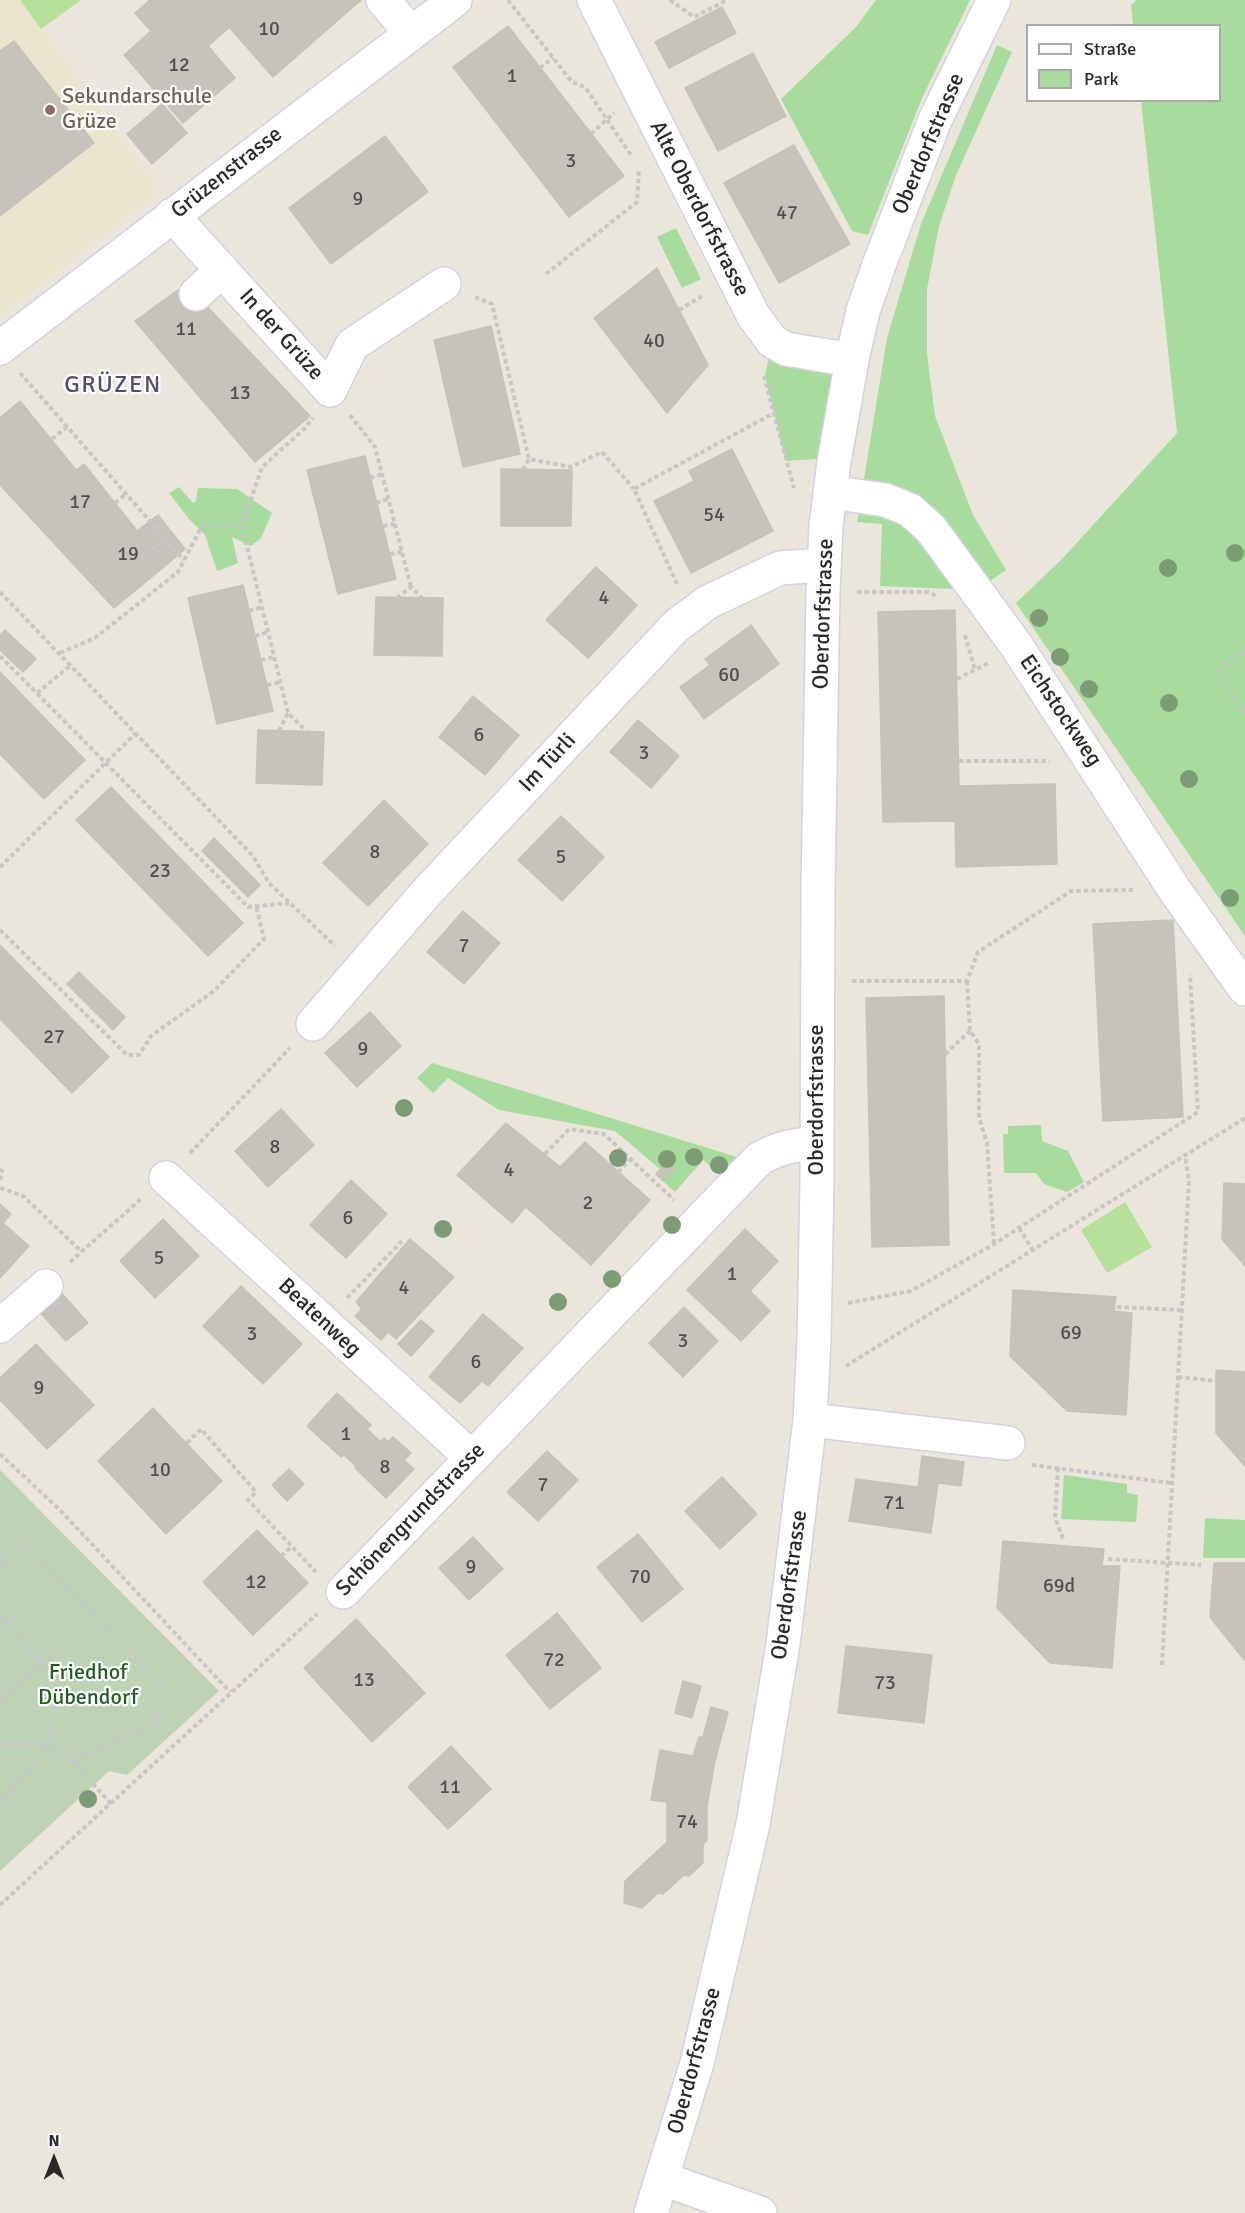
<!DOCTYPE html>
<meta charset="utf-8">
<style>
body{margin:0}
#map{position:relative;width:1245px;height:2213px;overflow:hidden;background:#eae6dc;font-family:Signika,sans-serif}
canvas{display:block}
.legend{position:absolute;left:1026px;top:24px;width:195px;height:78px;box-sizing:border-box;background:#fff;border:2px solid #a9a9a9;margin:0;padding:8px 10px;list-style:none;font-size:18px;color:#292929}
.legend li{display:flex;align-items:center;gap:12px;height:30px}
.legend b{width:30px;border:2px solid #a9a9a9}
.north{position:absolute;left:24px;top:2129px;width:60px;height:60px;-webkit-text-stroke:4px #fff;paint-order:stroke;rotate:0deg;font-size:16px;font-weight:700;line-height:24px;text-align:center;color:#292929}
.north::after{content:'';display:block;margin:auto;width:21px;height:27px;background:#292929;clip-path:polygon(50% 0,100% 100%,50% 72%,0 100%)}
</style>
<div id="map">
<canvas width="1245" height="2213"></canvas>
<ul class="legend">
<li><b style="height:8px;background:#fff"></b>Straße</li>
<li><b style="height:16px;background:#a8db9e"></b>Park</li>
</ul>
<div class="north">N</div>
</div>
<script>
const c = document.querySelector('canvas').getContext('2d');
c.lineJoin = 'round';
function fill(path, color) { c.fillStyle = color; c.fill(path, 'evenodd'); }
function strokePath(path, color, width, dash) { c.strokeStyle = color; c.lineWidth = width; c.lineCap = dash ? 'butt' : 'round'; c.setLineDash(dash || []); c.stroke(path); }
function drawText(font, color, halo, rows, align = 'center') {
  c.font = font + ' Signika,sans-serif'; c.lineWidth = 4.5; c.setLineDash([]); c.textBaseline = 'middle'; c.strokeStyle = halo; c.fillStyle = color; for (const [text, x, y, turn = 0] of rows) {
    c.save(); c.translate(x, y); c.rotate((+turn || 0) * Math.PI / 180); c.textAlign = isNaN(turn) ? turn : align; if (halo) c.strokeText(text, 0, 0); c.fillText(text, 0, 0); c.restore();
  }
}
const education = new Path2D(`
 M0 0H81L42 29 159 191 0 316Z`);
const green = new Path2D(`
 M876 0H970L922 98 868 235 852 231 781 99 856 27Z
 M1137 0H1245V936L1016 603 1063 558 1177 433 1141 101 1220 100V26L1133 25 1131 5Z
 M997 45 1012 52 956 175 939 226 927 289V354L935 416 973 515 1006 570 977 590 880 586 882 524 857 522 887 338 921 224Z
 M676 228 701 279 682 288 657 237Z
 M772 341 852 360 834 462 815 459 786 461 765 376Z
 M179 487 193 503 196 501 198 488 237 489 272 513 261 538 251 546 232 537 238 563 217 571 205 535 189 519 169 493Z
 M432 1063 737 1157 719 1174 703 1160 675 1192 663 1181 674 1170 667 1163 660 1169 615 1131 499 1110 448 1078 433 1093 417 1078Z
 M1041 1125 1042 1141 1068 1151 1084 1182 1067 1192 1044 1184 1036 1173H1004L1003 1134H1008V1126Z
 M1064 1475 1127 1484V1493L1138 1495 1136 1522 1061 1519Z
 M1205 1518 1245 1520V1558H1203Z`);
const cemetery = new Path2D(`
 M0 1470 219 1691 127 1775 109 1771 0 1871Z`);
const pitch = new Path2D(`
 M20 0H81L41 29Z
 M1125 1202 1152 1247 1107 1273 1081 1230Z`);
const building = new Path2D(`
 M150 0H261L208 46 235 78 183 123 124 55 151 31 135 13Z
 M261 0H361L273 77 229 27Z
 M722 7 736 33 669 68 655 42Z
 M508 26 624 176 569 217 453 67Z
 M14 41 94 143 0 216V51Z
 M753 53 786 116 718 151 685 88Z
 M162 104 187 133 152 164 127 134Z
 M385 136 428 192 331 264 289 208Z
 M794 145 850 244 779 283 724 183Z
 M657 268 708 365 667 413 594 318Z
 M186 284 310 416 255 462 135 321Z
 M491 326 520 454 463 467 434 340Z
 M20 401 76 470 84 464 165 566 114 608 0 485V418Z
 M732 449 773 531 691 573 654 501 694 481 689 471Z
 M365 456 396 579 338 594 307 470Z
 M501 469 572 470 571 526H501Z
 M158 515 185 549 165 566 137 531Z
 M596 567 637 605 613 632 571 593Z
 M243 585 273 711 217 724 188 598Z
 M571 593 613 632 588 658 546 620Z
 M376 597 443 598 442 656 374 655Z
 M955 610 959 786 1055 784 1057 864 956 867 955 821 883 822 878 612Z
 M751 625 779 664 704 719 680 687 710 665 705 659Z
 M5 630 36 659 23 672 0 650V635Z
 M0 672 85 760 44 799 0 754Z
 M473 696 519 735 485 775 439 737Z
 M638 720 679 756 651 788 610 752Z
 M258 730 324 732 322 785 256 783Z
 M111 787 243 923 208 956 76 820Z
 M384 800 428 844 368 906 323 863Z
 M561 816 604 857 562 901 518 860Z
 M214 838 260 885 248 897 202 851Z
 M463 911 500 943 464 984 427 952Z
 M1173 920 1183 1117 1103 1121 1093 924Z
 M0 945 109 1057 72 1093 0 1019Z
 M79 972 125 1017 113 1030 67 984Z
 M944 996 949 1245 872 1247 866 998Z
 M370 1012 401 1046 357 1087 325 1053Z
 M281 1109 314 1145 268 1187 235 1151Z
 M506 1123 560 1167 512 1223 457 1175Z
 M585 1142 650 1200 591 1265 527 1208 560 1167Z
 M667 1162 674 1170 663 1181 656 1174Z
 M351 1180 387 1214 346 1258 310 1225Z
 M1224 1183 1245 1184V1266L1222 1239Z
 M0 1204 11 1214 3 1223 29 1246 0 1278Z
 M163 1219 199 1256 155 1298 120 1261Z
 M745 1229 778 1261 750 1291 770 1311 741 1341 687 1290Z
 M410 1239 454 1277 396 1339 388 1332 381 1340 355 1316 362 1309 356 1302Z
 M241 1286 302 1344 263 1384 203 1326Z
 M58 1289 88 1323 66 1341 36 1308Z
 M1013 1290 1116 1297 1114 1311 1132 1313 1126 1415 1067 1411 1010 1356Z
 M684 1307 718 1341 683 1377 649 1343Z
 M483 1314 523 1348 488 1386 482 1381 460 1403 429 1377Z
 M421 1320 434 1331 411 1356 398 1344Z
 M36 1344 94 1405 47 1449 0 1400V1378Z
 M1216 1370 1245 1372V1466L1216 1433Z
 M337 1393 371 1425 367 1429 381 1442 357 1467 344 1455 341 1457 307 1426Z
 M153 1408 222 1481 166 1534 98 1461Z
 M393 1437 411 1453 404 1460 414 1469 386 1498 355 1468 384 1438 388 1442Z
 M547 1451 578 1480 538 1521 507 1492Z
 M922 1456 964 1462 961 1486 938 1483 931 1533 849 1521 856 1479 918 1487Z
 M289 1469 304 1484 287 1501 272 1485Z
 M722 1477 757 1514 720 1549 685 1511Z
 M257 1530 308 1583 253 1635 203 1582Z
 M638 1534 683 1589 642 1622 597 1567Z
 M473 1537 503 1569 469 1600 439 1568Z
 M1003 1541 1104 1549 1102 1566H1120L1112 1668 1050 1663 997 1608Z
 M1214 1563H1245V1661L1210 1617Z
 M557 1613 601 1668 550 1709 506 1655Z
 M356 1619 425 1693 372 1742 304 1668Z
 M846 1646 932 1655 924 1723 838 1713Z
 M683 1681 701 1686 692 1718 675 1713Z
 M711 1707 728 1712 715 1761 707 1806V1840L703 1845V1863L689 1876 684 1875 663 1894 658 1893 642 1908 624 1903 625 1881 667 1842V1802L651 1800 660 1750 693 1756 699 1737H703Z
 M451 1746 491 1789 448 1829 408 1787Z`);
const path = new Path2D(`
 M508 0 572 82 585 87 631 155
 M670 0 694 17 727 0
 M540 68 553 58
 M591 134 614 113
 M546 274 637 202 639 169
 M475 297 492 304 529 459 571 467 602 452 634 489
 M679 310 704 295
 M20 373 184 560
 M764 376 794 488
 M350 415 375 447 411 587
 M52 439 67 427
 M523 470 529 459
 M370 478 382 474
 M115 503 126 494
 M376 503 388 499
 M242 526 288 713
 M383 526 395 524
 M152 550 165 538
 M390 554 402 552
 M677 584 634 489 774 413
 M0 592 253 856 269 883 335 946
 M857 592H930L936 596
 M397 598 411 587 422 598
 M249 611 262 607
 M965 635 975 670
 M255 636 268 632
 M1245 649 1215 671 1245 713
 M60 653 95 638 178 572 202 526H242L262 467 304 429 313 418
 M0 656 248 907 289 903
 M261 660 274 657
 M957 679 988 663
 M267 685 280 682
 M37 693 71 665
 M279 731 288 713 307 732
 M959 761H1050
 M0 867 136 733
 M0 930 127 1055H139L151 1036 214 991 264 939 256 905
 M852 981H967L978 952 1071 891 1133 890
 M967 981 970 1031 979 1044V1118L987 1143 994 1244
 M945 1054 970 1031
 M190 1153 290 1048
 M545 1154 569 1129 604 1134 674 1200
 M0 1169 2 1171 0 1180
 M618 1172 631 1159
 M0 1188 23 1196 81 1251
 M1019 1228 1032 1249
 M70 1262 141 1199
 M347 1298 402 1241
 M848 1303 911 1291 994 1244 1198 1112 1190 974
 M1117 1307 1183 1310
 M846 1366 1245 1118
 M1178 1377 1216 1381
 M187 1443 201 1429 256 1492 248 1500 316 1572
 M0 1454 60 1510 230 1692
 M1032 1465 1171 1483
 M1058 1468 1055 1518 1064 1541
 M281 1556 291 1547
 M1108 1559 1201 1565
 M0 1567 15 1551 32 1550 167 1692V1710L146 1729 111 1743 73 1761 46 1744H0
 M0 1616 57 1680C56 1699 55 1727 46 1744 39 1759 13 1790 0 1802
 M1162 1665 1189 1181 1185 1155
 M0 1702 42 1662
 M73 1761 111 1804
 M0 1905 317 1614`);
const minor = new Path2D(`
 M383 0 410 32
 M594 0 753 315 772 341 786 349 852 360
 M172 215 330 390 352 345 444 284
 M196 294 222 270
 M0 348 455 0
 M830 492 885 500 910 510 931 529 1016 645 1174 889 1245 989
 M313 1024 426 893 676 626 708 602 780 568 824 565
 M166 1178 472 1458
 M0 1326 46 1286
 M810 1420 1008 1443
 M343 1592 759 1159C778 1148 795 1144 817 1144
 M663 2179 760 2213
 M651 2213 697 2063 753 1824 783 1644 810 1420 814 1339 817 1182 818 891 823 592 826 526 834 462 852 360 863 311 879 265 935 120 994 0`);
const trees = [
 [1235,553],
 [1168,568],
 [1039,618],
 [1060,657],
 [1089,689],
 [1169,703],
 [1189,779],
 [1230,898],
 [404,1108],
 [694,1157],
 [618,1158],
 [667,1159],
 [719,1165],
 [672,1225],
 [443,1229],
 [612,1279],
 [558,1302],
 [88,1799]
];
const markers = [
 [50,110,6,"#8d6e63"]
];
const numberNames = [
 ["10",269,30],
 ["12",179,66],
 ["1",512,77],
 ["3",571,162],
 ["9",358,200],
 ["47",787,214],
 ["11",186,330],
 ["40",654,342],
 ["13",240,394],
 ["17",80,503],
 ["54",714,516],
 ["19",128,555],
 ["4",604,599],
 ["60",729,676],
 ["6",479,736],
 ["3",644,754],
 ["8",375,853],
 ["5",561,858],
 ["23",160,872],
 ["7",464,947],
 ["27",54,1038],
 ["9",363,1050],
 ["8",275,1148],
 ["4",509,1171],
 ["2",588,1204],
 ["6",348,1219],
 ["5",159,1259],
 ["1",732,1275],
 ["4",404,1289],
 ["69",1071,1334],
 ["3",252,1335],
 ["3",683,1342],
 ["6",476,1363],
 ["9",39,1389],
 ["1",346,1435],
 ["8",385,1468],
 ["10",160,1471],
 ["7",543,1486],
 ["71",894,1504],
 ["9",471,1568],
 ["70",640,1578],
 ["12",256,1583],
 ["69d",1059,1587],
 ["72",554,1661],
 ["13",364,1681],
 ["73",885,1684],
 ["11",450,1788],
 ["74",687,1823]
];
const educationNames = [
 ["Sekundarschule",62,97],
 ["Grüze",62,122]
];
const streetNames = [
 ["Oberdorfstrasse",929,144,-67],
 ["Grüzenstrasse",227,173,-38],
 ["Alte Oberdorfstrasse",699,209,63],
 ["In der Grüze",281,335,48],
 ["Oberdorfstrasse",824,614,-88],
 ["Eichstockweg",1060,711,56],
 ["Im Türli",548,763,-47],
 ["Oberdorfstrasse",817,1100,-90],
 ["Beatenweg",319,1318,43],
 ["Schönengrundstrasse",411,1520,-46],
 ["Oberdorfstrasse",790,1585,-82],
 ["Oberdorfstrasse",695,2061,-75]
];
const parkNames = [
 ["Friedhof",88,1673],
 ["Dübendorf",88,1698]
];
const neighbourhoodNames = [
 ["GRÜZEN",113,386]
];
fill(education, '#eae5cd');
fill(green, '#a8db9e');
fill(cemetery, '#bed2b5');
fill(pitch, '#b7e19b');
fill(building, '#c5c3bc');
strokePath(building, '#c5c2b6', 1.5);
strokePath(minor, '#d2d2e0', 36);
strokePath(path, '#c7c7c7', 4, [4.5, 3]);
strokePath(minor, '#fff', 33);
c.fillStyle = '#7d9b75';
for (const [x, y] of trees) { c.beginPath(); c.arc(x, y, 9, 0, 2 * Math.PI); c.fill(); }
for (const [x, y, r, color] of markers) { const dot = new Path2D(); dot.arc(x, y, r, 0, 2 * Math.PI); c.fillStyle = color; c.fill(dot); strokePath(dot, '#fff', 2); }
drawText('20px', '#50504e', null, numberNames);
drawText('22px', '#785e54', '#fff', educationNames, 'left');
drawText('22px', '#292929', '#fff', streetNames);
drawText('22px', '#235e21', '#fff', parkNames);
c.letterSpacing = '1.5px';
drawText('24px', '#4e4e75', '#fff', neighbourhoodNames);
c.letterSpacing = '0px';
</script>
